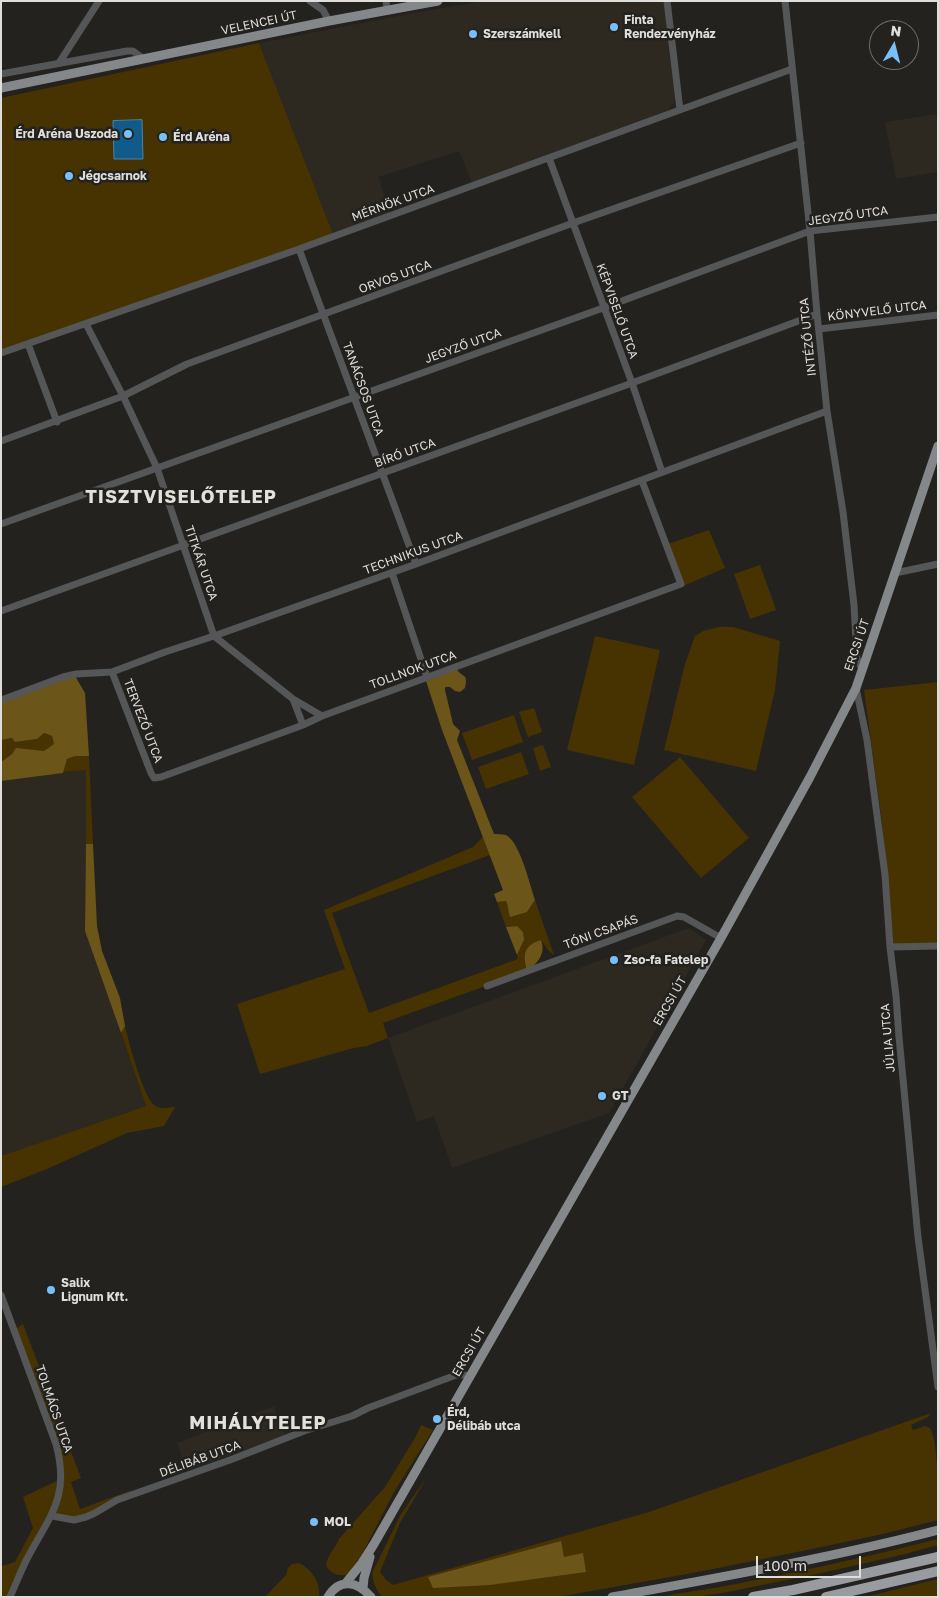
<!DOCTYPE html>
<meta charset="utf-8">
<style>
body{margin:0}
#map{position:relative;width:939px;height:1598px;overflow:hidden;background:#24221f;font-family:"Golos Text",sans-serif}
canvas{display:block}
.frame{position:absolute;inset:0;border:2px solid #dfdedb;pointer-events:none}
.north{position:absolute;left:869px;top:20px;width:50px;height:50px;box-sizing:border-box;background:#24221f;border:1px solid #6f6d6a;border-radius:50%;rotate:8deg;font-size:14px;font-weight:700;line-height:20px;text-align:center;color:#dfdedb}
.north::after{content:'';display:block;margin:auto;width:18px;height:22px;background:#78bff7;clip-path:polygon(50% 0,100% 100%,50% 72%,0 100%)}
.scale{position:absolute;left:756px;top:1556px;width:105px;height:22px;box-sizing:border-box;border:2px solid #dfdedb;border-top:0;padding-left:6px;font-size:15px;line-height:18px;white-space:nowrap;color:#dfdedb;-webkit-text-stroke:4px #24221f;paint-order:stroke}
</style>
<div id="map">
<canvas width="939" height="1598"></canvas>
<div class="frame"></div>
<div class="north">N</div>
<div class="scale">100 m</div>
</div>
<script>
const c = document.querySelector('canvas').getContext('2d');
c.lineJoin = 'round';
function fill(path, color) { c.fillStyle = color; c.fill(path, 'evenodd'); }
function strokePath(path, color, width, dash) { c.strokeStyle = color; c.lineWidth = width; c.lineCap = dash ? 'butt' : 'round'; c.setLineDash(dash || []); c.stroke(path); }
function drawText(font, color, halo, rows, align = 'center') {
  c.font = font + ' "Golos Text",sans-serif'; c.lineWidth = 5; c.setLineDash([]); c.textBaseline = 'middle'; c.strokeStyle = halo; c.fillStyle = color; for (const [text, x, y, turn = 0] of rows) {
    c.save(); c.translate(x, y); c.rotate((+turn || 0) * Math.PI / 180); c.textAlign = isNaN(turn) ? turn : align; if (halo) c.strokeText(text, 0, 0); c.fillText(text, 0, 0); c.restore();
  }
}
const built = new Path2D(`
 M484 1H664L675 97 674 103 668 110 472 183 459 151 378 177 390 213 333 234 259 43 408 14Z
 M938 114V172L896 179 885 122Z
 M87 769 85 931 146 1106 1 1156V781Z
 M689 928 706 940 609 1113 452 1168 434 1116 417 1122 388 1038Z
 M274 1406 285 1435 187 1471 177 1443Z`);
const green = new Path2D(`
 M259 43 333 234 1 350V98Z
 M709 530 725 568 683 586 668 544Z
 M760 565 776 610 750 619 734 574Z
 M719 627H733L780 641 775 690 756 771 664 750 685 664 695 636 703 631Z
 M595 636 660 650 634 765 567 750Z
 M938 682V943L893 945 882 822 864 690Z
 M534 708 542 732 528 737 519 712Z
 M514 715 523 742 472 760 462 733Z
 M44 733 52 736 54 744 45 751H32L12 754 1 762V740L12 738 15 742 37 739Z
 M543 745 551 767 540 771 533 748Z
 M521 752 529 774 486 789 478 767Z
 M75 756H89L93 844H86V770L63 772 67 759Z
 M680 757 749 838 701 878 632 797Z
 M483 837 490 855 332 913 369 1013 518 959 517 955 524 940 517 926 506 927 497 902 506 901 509 906 527 912 535 900 554 955 549 951 541 940 527 971 383 1023 388 1038 367 1046 354 1048 260 1074 237 1004 345 969 324 910 473 847Z
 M125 1026C129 1043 142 1092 153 1104 159 1110 167 1108 175 1107L164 1126 127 1133 47 1169 1 1187V1156L146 1106 121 1033Z
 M23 1324 81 1478 71 1482 80 1509 132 1490 117 1500 79 1519 52 1516 10 1597H1L2 1566 15 1562 33 1528 23 1497 61 1479 60 1466 14 1330Z
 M931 1413 928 1417 911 1425 913 1430 925 1426 930 1428C939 1443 938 1499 938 1520L883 1534 807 1550 698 1572 558 1597H382C376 1590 373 1582 372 1573L401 1514 427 1477 400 1523 380 1572 386 1580 393 1585 649 1512Z
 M421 1425 433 1430 394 1492 355 1568 347 1575C339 1576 331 1574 326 1566 327 1555 335 1549 339 1539L385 1487 415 1438Z
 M938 1539V1545L905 1554 817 1574 722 1593 695 1597H660C685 1592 710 1589 736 1584 803 1571 871 1556 938 1539Z
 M299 1563C311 1569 321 1582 319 1597H265L286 1575 288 1568 292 1564Z
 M938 1579V1597H865Z`);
const forest = new Path2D(`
 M457 669C461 678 469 672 465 688L460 692 455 691 450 687H445V690L453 724 460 731 457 740 494 834C497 834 503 834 506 835 520 842 530 885 535 900L527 912 510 917C508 911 509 907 506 901L497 902 494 894 503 890 442 730 426 681Z
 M75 676 85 693 89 756H75L67 759 63 773 1 781V762L12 754 16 748 44 751 54 744 52 736 44 733 37 739 15 742 12 738 1 740V702Z
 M86 844H93L97 926 102 951 120 998 125 1026 121 1033 85 931Z
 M517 926 523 932 524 940 517 955 506 927Z
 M541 940C546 954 538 963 527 971 523 954 523 946 541 940Z
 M561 1541 564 1557 583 1553 586 1572 490 1585 433 1588 428 1577Z`);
const water = new Path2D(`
 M142 120 143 159H114L113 121Z`);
const minor = new Path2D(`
 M310 1 323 10 329 21
 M386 1 387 10
 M667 1 680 110
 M785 1 810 231 817 314 827 411 843 512 854 605 857 659 862 669
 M59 63 99 1
 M1 74 127 51H133L144 59
 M549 158 632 383 662 472
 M299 249 416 564
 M86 324 123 396 157 468 214 636 293 699
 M819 329 938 315
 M28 344 57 422
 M1 353 299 249 792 69
 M1 441 123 396 187 364 573 223 801 143
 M1 524 603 308 810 231 938 217
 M392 573 427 677
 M895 573 938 564
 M1 611 632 383 817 314
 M112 672 151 773 154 778 161 777 303 725 322 716 681 584 642 481
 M856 688 867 740 885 875 890 947 896 996 899 1037 918 1237 938 1387
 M1 700 63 677 76 674 112 672 165 652 214 636 416 564 827 411
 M303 725 293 699 322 716
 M890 947 938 946
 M487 986 677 916 684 917 721 938
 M1 1295 56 1444C70 1496 51 1514 28 1557 21 1570 16 1584 10 1597
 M52 1516 74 1520 86 1517 95 1513 117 1500 230 1460 304 1431 352 1416 368 1408 456 1375H465L469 1377`);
const major = new Path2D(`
 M1 88 329 21 438 1
 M345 1584 362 1563 374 1544 721 938 810 777 856 688 938 446
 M363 1588 364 1578 370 1557
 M328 1597C340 1577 358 1582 371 1597
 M612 1597C721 1577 830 1558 938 1530`);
const highway = new Path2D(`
 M753 1597 793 1590 938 1557
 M826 1597 938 1571`);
const markers = [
 [614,27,5,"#78bff7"],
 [473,34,5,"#78bff7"],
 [128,134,5,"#78bff7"],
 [163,137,5,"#78bff7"],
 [69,176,5,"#78bff7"],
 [614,960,5,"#78bff7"],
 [602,1096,5,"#78bff7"],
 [51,1290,5,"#78bff7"],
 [437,1419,5,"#78bff7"],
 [314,1522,5,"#78bff7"]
];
const poiNames = [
 ["Finta",624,20],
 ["Rendezvényház",624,34],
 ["Szerszámkell",483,34],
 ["Érd Aréna Uszoda",118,134,"right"],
 ["Érd Aréna",173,137],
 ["Jégcsarnok",79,176],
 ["Zso-fa Fatelep",624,960],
 ["GT",612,1096],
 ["Salix",61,1283],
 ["Lignum Kft.",61,1297],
 ["Érd,",447,1412],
 ["Délibáb utca",447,1426],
 ["MOL",324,1522]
];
const streetNames = [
 ["VELENCEI ÚT",259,23,-12],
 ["MÉRNÖK UTCA",393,203,-20],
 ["JEGYZŐ UTCA",848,216,-8],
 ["ORVOS UTCA",395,277,-20],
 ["KÉPVISELŐ UTCA",617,311,70],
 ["KÖNYVELŐ UTCA",877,311,-7],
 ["INTÉZŐ UTCA",808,337,-96],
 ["JEGYZŐ UTCA",463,346,-20],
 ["TANÁCSOS UTCA",363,389,70],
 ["BÍRÓ UTCA",405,453,-20],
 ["TECHNIKUS UTCA",413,553,-20],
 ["TITKÁR UTCA",201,563,71],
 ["ERCSI ÚT",857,645,-71],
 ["TOLLNOK UTCA",413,670,-20],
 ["TERVEZŐ UTCA",143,721,69],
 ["TÓNI CSAPÁS",601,932,-20],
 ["ERCSI ÚT",670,1001,-60],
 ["JÚLIA UTCA",888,1038,-95],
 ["ERCSI ÚT",469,1352,-60],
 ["TOLMÁCS UTCA",54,1409,71],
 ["DÉLIBÁB UTCA",200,1459,-20]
];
const districtNames = [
 ["TISZTVISELŐTELEP",181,497],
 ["MIHÁLYTELEP",258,1423]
];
fill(built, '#2d2920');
fill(green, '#463301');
fill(forest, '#6c5518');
fill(water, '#105b8a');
strokePath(water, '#4e82a2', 1);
strokePath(minor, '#545657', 7);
strokePath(major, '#85888b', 9);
strokePath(highway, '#989ca0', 10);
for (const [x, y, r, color] of markers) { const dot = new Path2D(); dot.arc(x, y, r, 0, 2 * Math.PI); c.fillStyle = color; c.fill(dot); strokePath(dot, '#24221f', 2); }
drawText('bold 12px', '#dfdedb', '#24221f', poiNames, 'left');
drawText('12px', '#dfdedb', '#24221f', streetNames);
c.letterSpacing = '1px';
drawText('bold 18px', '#e3e1dc', '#24221f', districtNames);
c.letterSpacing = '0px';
</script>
